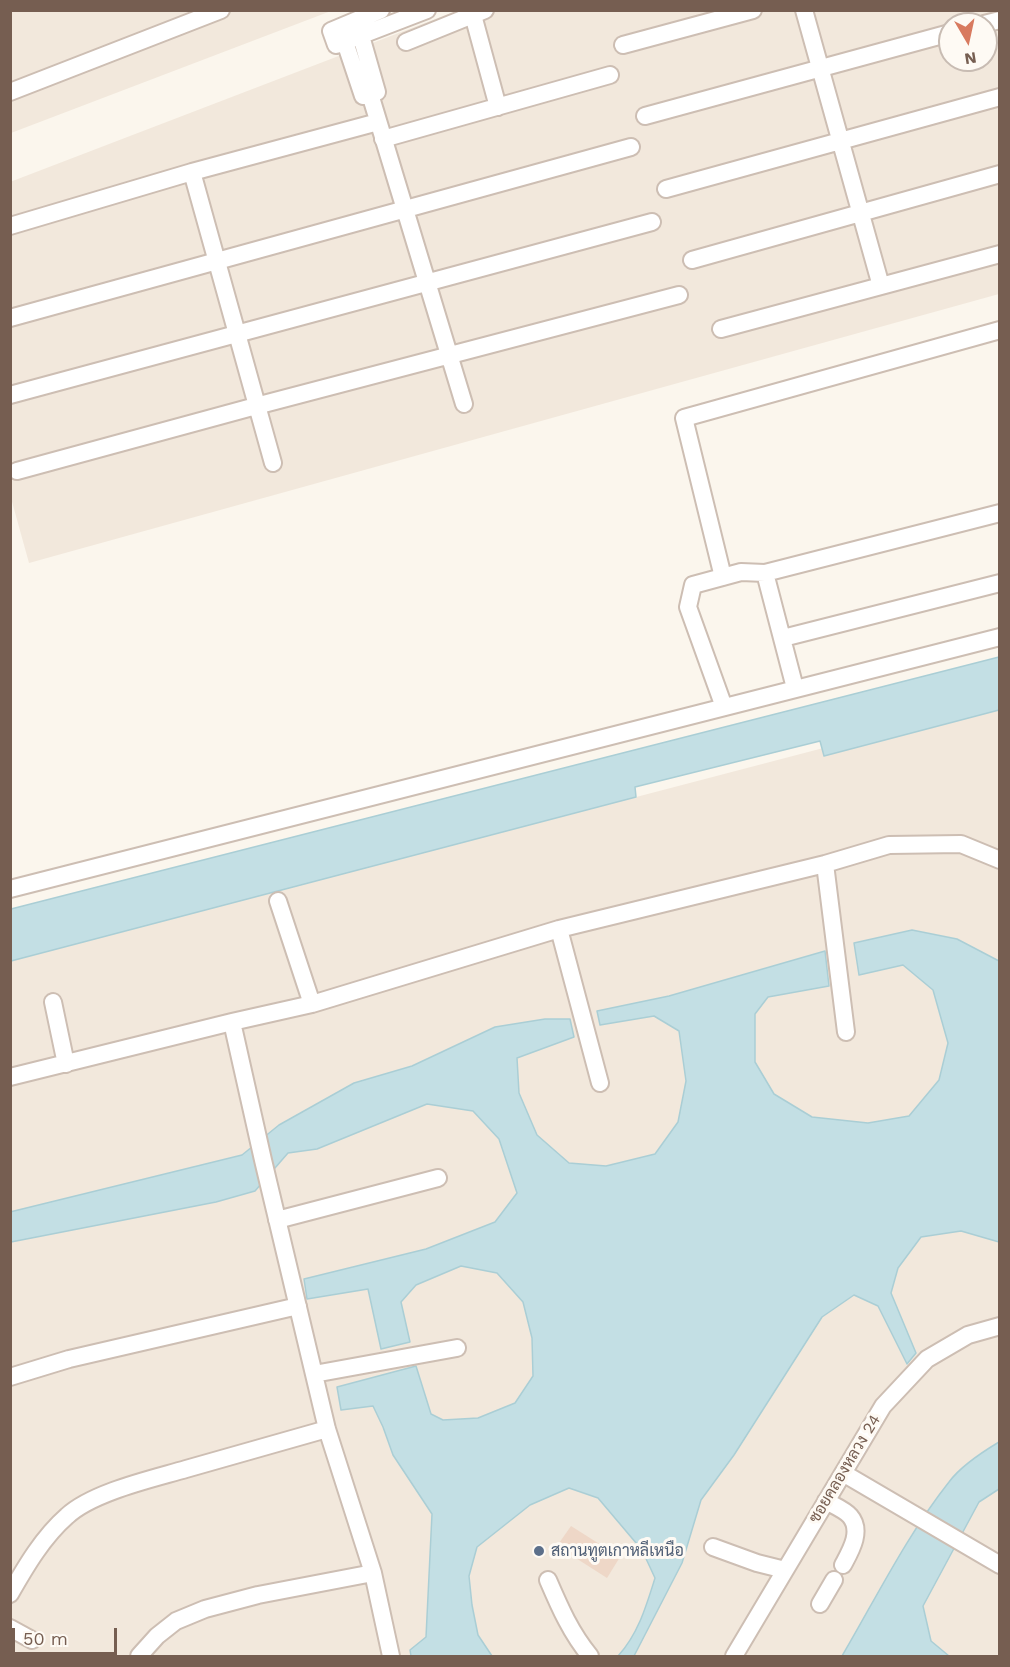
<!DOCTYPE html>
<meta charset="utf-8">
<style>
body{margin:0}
#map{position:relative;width:1010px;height:1667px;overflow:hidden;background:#fbf6ed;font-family:"Work Sans",sans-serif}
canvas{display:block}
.frame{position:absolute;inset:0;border:12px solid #765e51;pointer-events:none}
.north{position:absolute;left:938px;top:12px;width:60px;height:60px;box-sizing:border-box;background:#fefaf4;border:2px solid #c8bcb3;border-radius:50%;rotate:171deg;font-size:16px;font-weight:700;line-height:24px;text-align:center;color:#765e51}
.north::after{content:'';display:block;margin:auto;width:21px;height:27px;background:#d87a5f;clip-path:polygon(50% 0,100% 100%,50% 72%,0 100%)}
.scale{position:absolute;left:12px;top:1628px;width:105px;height:27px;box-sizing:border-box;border:3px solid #765e51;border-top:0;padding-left:8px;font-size:18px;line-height:21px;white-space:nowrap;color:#765e51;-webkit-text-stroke:4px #fefaf4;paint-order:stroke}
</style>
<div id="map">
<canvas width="1010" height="1667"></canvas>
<div class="frame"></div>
<div class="north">N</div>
<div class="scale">50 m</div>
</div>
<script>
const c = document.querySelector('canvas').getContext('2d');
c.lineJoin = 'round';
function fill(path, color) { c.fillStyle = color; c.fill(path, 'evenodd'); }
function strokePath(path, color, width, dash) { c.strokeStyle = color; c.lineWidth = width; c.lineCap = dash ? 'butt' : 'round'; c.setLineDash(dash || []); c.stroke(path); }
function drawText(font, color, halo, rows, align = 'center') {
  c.font = font + ' "Work Sans",Sarabun,sans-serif'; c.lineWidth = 6; c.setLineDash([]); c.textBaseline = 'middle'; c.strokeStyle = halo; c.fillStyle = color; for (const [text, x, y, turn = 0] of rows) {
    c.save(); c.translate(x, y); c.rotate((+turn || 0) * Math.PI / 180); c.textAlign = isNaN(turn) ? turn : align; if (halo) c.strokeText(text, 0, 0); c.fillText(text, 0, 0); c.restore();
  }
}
const residential = new Path2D(`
 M11 11H331L11 133Z
 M456 11H999V294L29 563 11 498 10 182ZM950 24H986V60H950Z
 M999 702V1656H11L10 961Z`);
const water = new Path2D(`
 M999 657V710L824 756 820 741 635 787 636 797 11 961V909Z
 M912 930 957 939 999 961V1242L961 1231 921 1237 898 1268 891 1293 916 1353 907 1364 878 1306 854 1295 822 1317 734 1455 701 1500 682 1563 634 1656H618C638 1634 646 1607 655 1578L642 1550 598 1498 569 1488 530 1505 477 1547 469 1576 472 1605 478 1635 492 1656H411L410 1650 426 1637 432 1514 393 1455 383 1427 373 1406 341 1410 337 1387 416 1366 431 1414 443 1420 478 1418 515 1403 533 1376 532 1338 523 1302 497 1273 461 1266 416 1285 401 1302 410 1342 381 1349 368 1289 307 1299 304 1279 426 1249 495 1222 517 1193 499 1139 473 1111 427 1104 317 1149 288 1153 255 1191 216 1202 11 1242 10 1212 242 1155 279 1125 354 1083 412 1066 495 1027 545 1019H570L574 1037 517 1058 519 1093 537 1135 569 1163 606 1166 655 1154 678 1122 686 1081 679 1031 654 1016 600 1025 597 1011 669 996 825 951 829 986 768 997 755 1014V1062L774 1094 812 1117 868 1123 909 1116 939 1080 948 1043 933 990 903 965 859 975 854 943Z
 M999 1442V1489L979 1502 923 1606 931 1641 949 1656H842C876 1598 907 1535 949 1482 960 1467 984 1451 999 1442Z`);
const building = new Path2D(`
 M571 1526 620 1557 607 1578 557 1546Z`);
const minor = new Path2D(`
 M381 10 331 31 336 45 427 10
 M804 10 881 286
 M473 15 498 107
 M984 24 1000 20
 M345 42 363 96 377 92 361 36
 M406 42 485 10
 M623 45 753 10
 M10 92 221 10
 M370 94 464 404
 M645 116 950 33
 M383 139 610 75
 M666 189 1000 97
 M10 226 192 172
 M692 260 1000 174
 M10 318 631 147
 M721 329 1000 254
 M10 395 652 222
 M273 463 192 172 378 122
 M17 471 256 406 679 295
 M765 573 1000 513
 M723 577 684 418 1000 330
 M783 638 1000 583
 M724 707 688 607 693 585 741 572 765 573 795 688
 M825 864 846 1032
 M10 889 1000 637
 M278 901 312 1004
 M559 929 600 1083
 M53 1002 66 1064
 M232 1022 263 1160 327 1429 373 1573 391 1656
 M10 1077 232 1022 312 1004 559 929 825 864 889 845 961 844 1000 860
 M277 1220 438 1178
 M314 1374 457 1348
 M10 1377 69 1359 298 1306
 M843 1473 1000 1565
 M826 1501C833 1505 845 1510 850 1516 863 1531 850 1552 843 1565
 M713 1547 757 1563 785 1570
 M548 1580C560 1608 571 1633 590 1656
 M10 1594C26 1566 43 1537 67 1516 93 1492 152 1479 186 1469 233 1456 280 1442 327 1429
 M820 1604 834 1580
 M10 1628 32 1640
 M139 1656 157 1636 176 1621 205 1609 258 1595 373 1573
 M734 1656 883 1406 927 1359 968 1335 1000 1326`);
const markers = [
 [539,1551,6,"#5c6f8a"]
];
const streetNames = [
 ["ซอยคลองหลวง 24",845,1469,-59]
];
const serviceNames = [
 ["สถานทูตเกาหลีเหนือ",551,1551]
];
fill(residential, '#f2e8dc');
fill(water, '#c3dfe4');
strokePath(water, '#aaced5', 1.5);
fill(building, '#eed7c7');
strokePath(minor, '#cdbeb3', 20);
strokePath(minor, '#fff', 16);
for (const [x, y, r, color] of markers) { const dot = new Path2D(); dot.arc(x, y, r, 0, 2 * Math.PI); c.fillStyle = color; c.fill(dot); strokePath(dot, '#fefaf4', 2); }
drawText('16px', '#765e51', '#fefaf4', streetNames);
drawText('16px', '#4e5e75', '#fefaf4', serviceNames, 'left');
</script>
